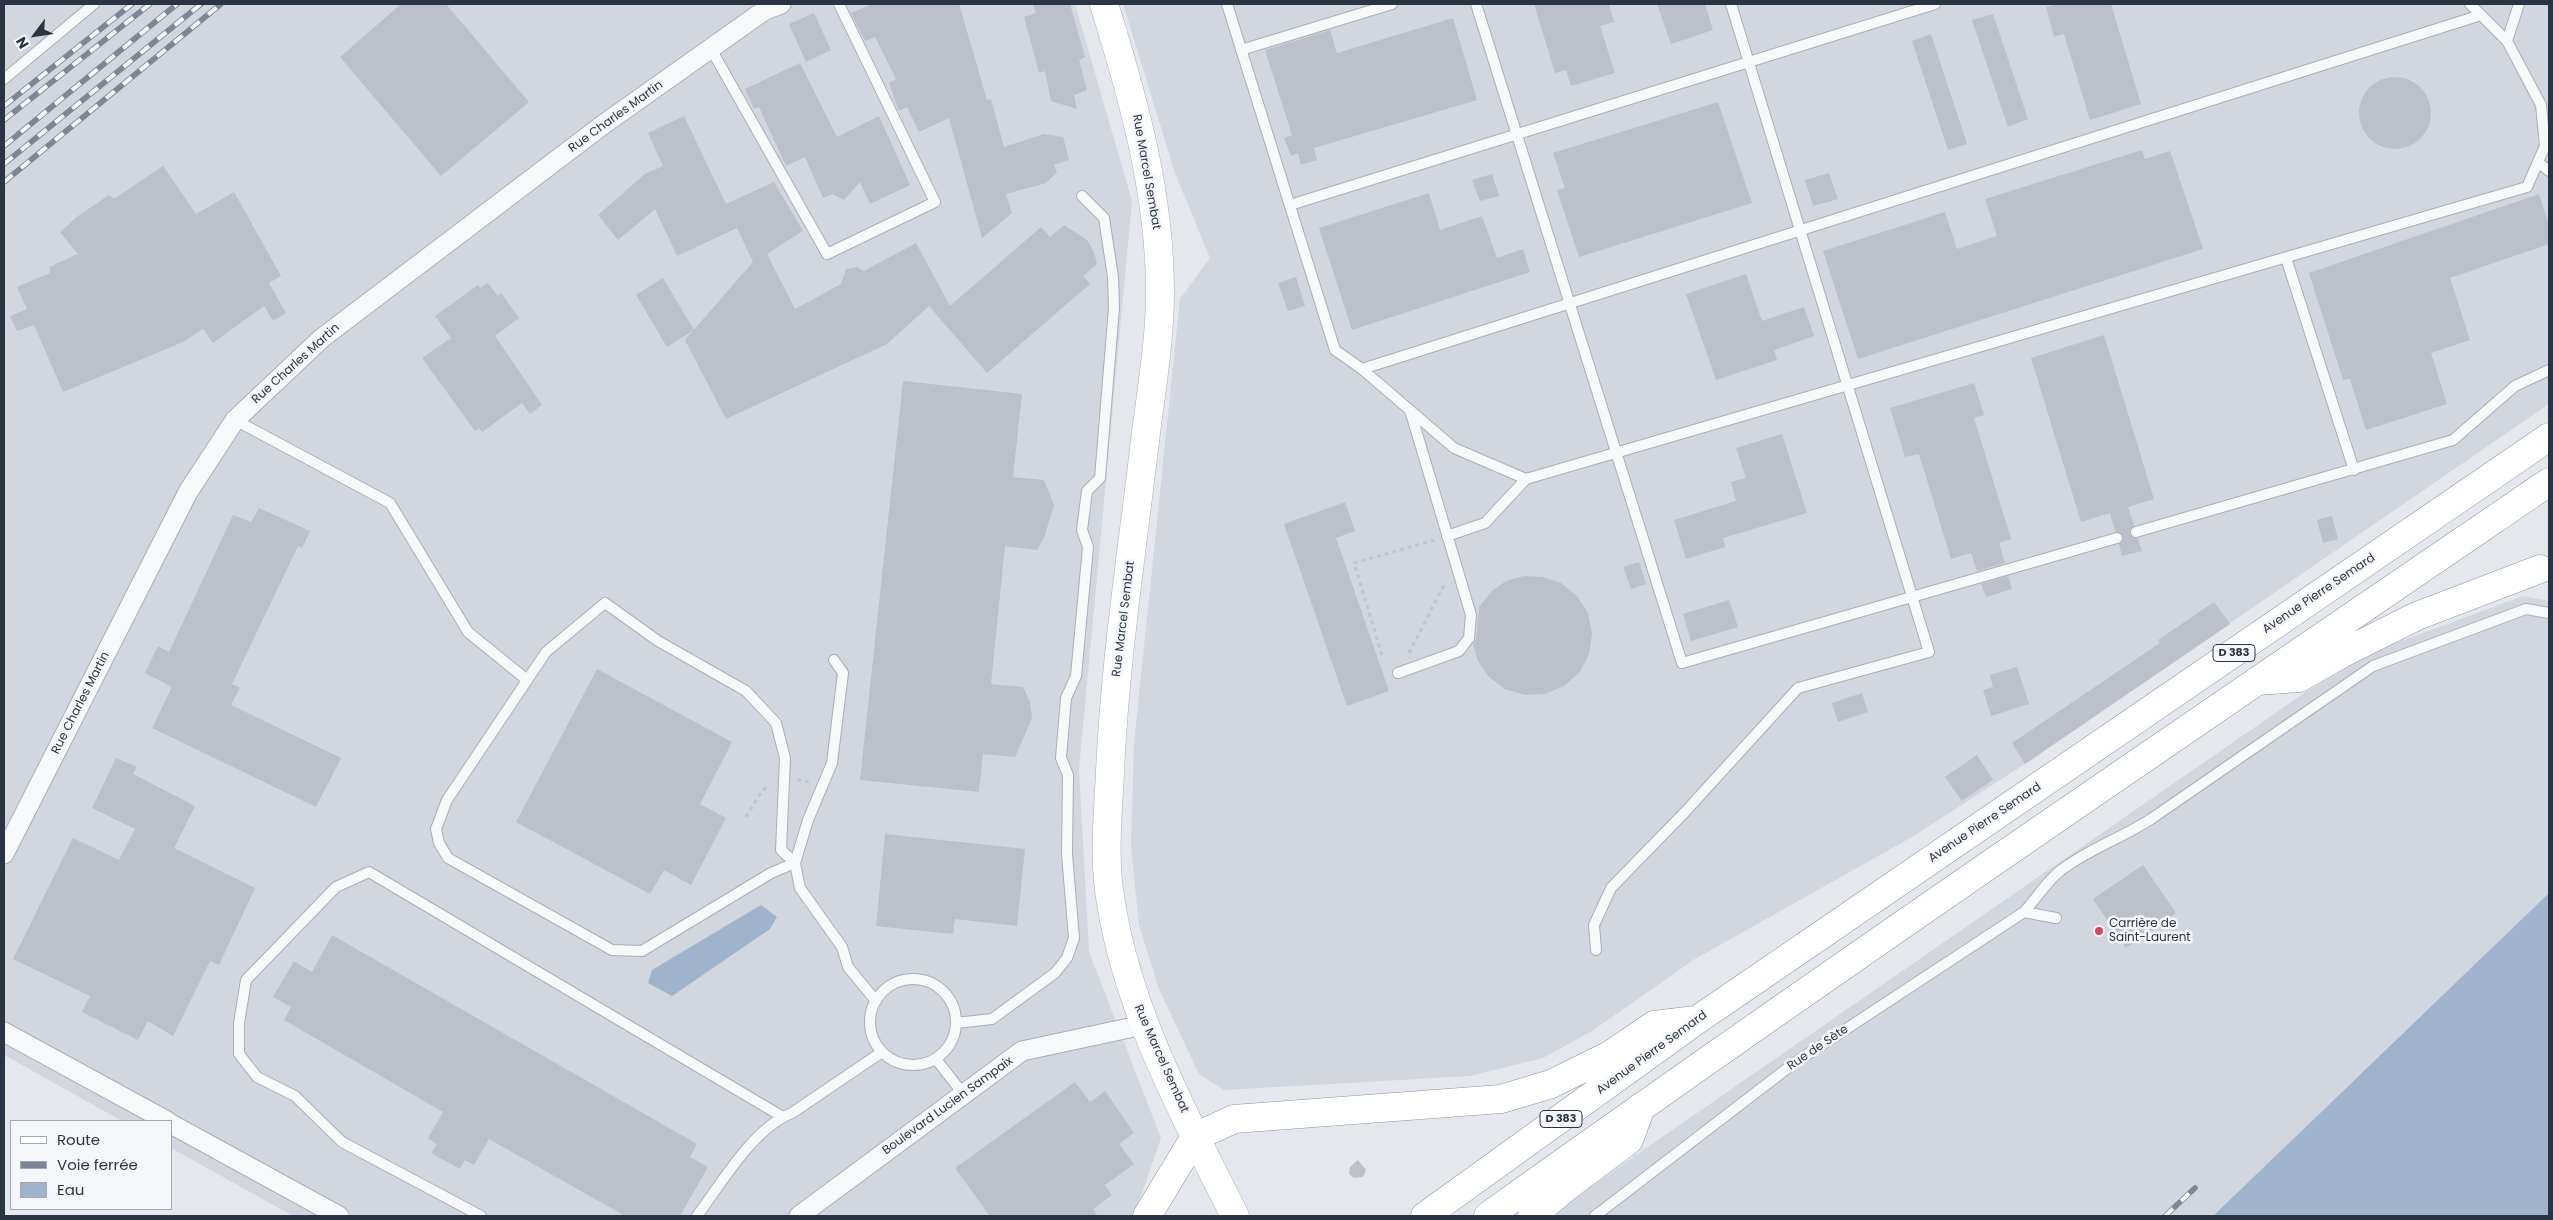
<!DOCTYPE html>
<meta charset="utf-8">
<style>
body{margin:0}
#map{position:relative;width:2553px;height:1220px;overflow:hidden;background:#e4e7ec;font-family:Poppins,sans-serif}
canvas{display:block}
.frame{position:absolute;inset:0;border:5px solid #2b3445;pointer-events:none}
.legend{position:absolute;left:10px;top:1120px;width:162px;height:90px;box-sizing:border-box;background:#f4f6f9;border:1px solid #a4a8b1;margin:0;padding:6px 9px;list-style:none;font-size:15px;color:#2b3445}
.legend li{display:flex;align-items:center;gap:10px;height:25px}
.legend b{width:25px;border:1px solid #a4a8b1}
.north{position:absolute;left:10px;top:10px;width:50px;height:50px;-webkit-text-stroke:4px #f4f6f9;paint-order:stroke;rotate:239deg;font-size:14px;font-weight:700;line-height:20px;text-align:center;color:#2b3445}
.north::after{content:'';display:block;margin:auto;width:18px;height:22px;background:#2b3445;clip-path:polygon(50% 0,100% 100%,50% 72%,0 100%)}
</style>
<div id="map">
<canvas width="2553" height="1220"></canvas>
<div class="frame"></div>
<ul class="legend">
<li><b style="height:6px;background:#fff"></b>Route</li>
<li><b style="height:6px;background:#7d8696"></b>Voie ferrée</li>
<li><b style="height:14px;background:#9fb4cc"></b>Eau</li>
</ul>
<div class="north">N</div>
</div>
<script>
const c = document.querySelector('canvas').getContext('2d');
c.lineJoin = 'round';
function fill(path, color) { c.fillStyle = color; c.fill(path, 'evenodd'); }
function strokePath(path, color, width, dash) { c.strokeStyle = color; c.lineWidth = width; c.lineCap = dash ? 'butt' : 'round'; c.setLineDash(dash || []); c.stroke(path); }
function drawText(font, color, halo, rows, align = 'center') {
  c.font = font + ' Poppins,sans-serif'; c.lineWidth = 5; c.setLineDash([]); c.textBaseline = 'middle'; c.strokeStyle = halo; c.fillStyle = color; for (const [text, x, y, turn = 0] of rows) {
    c.save(); c.translate(x, y); c.rotate((+turn || 0) * Math.PI / 180); c.textAlign = isNaN(turn) ? turn : align; if (halo) c.strokeText(text, 0, 0); c.fillText(text, 0, 0); c.restore();
  }
}
const built = new Path2D(`
 M4 4H1075L1132 201 1079 770 1089 952 1161 1138 1134 1216H293L171 1148V1121H122L4 1055Z
 M1123 4H2549V404L2025 764 1912 837 1695 959 1592 1031 1543 1058 1470 1076 1224 1090 1199 1074 1159 989 1139 925 1131 847 1134 743 1180 299 1210 258 1175 173Z
 M2523 596 2549 601V893L2213 1216H1555L1574 1198 2355 658Z`);
const water = new Path2D(`
 M2549 893V1216H2213Z
 M761 905 777 917 770 929 672 996 648 983 652 970Z`);
const building = new Path2D(`
 M401 4H446L529 102 441 176 340 57Z
 M873 4H959L987 100 991 99 1004 147 1044 134 1063 137 1069 160 1054 165 1057 172 1046 183 1006 194 1012 213 982 238 949 118 919 132 907 107 899 111 889 83 896 79 875 37 865 41 851 13Z
 M1033 4H1070L1085 57 1079 60 1087 90 1074 95 1077 109 1051 101 1045 71 1039 73 1024 17 1036 13Z
 M1534 4H1609L1614 22 1600 26 1615 73 1571 86 1566 70 1555 73Z
 M1657 4H1705L1713 30 1671 44Z
 M2057 4H2111L2141 104 2090 120 2064 34 2054 37 2046 7Z
 M814 13 831 50 806 62 789 24Z
 M1993 14 2028 119 2008 127 1972 20Z
 M1453 18 1477 100 1314 148 1317 160 1301 165 1298 153 1291 156 1284 138 1292 135 1265 50 1330 30 1337 53Z
 M1931 34 1967 144 1948 150 1912 41Z
 M800 63 837 137 879 116 910 185 870 204 860 182 844 200 832 194 823 198 805 157 786 166 759 107 754 109 745 89Z
 M2359 113a36 36 0 1 1 72 0a36 36 0 1 1-72 0Z
 M1718 102 1752 203 1579 257 1557 190 1565 188 1553 153Z
 M684 116 726 204 774 182 803 231 767 254 795 309 841 284 846 269 856 267 864 271 916 243 950 306 1041 227 1050 237 1064 225 1087 240 1094 252 1097 264 1083 276 1090 284 987 373 929 306 887 344 726 419 685 340 753 262 737 228 677 256 655 209 618 240 598 215 645 174 663 166 648 133Z
 M2142 150 2145 159 2170 151 2203 249 1858 359 1823 251 1945 212 1957 249 1997 236 1985 199Z
 M163 166 196 214 234 192 281 276 269 283 286 313 273 321 264 306 213 343 203 329 183 342 63 392 34 325 17 331 10 316 27 309 17 287 50 273 49 267 78 254 60 232 78 216 109 195 114 199Z
 M1829 173 1838 199 1813 206 1805 180Z
 M1492 174 1499 196 1480 201 1472 180Z
 M1429 193 1440 230 1482 216 1497 258 1523 249 1530 272 1352 330 1319 228Z
 M2539 194 2549 225V244L2450 278 2470 340 2431 353 2447 404 2366 430 2350 379 2343 380 2309 273Z
 M1746 274 1762 321 1804 307 1814 336 1774 350 1777 360 1716 380 1686 294Z
 M1296 277 1305 306 1288 311 1278 283Z
 M663 278 694 330 667 347 636 295Z
 M488 283 498 296 501 293 519 318 495 336 542 405 530 414 522 403 482 432 479 428 475 431 422 358 451 338 435 316 478 285 480 288Z
 M2104 335 2154 499 2128 507 2134 525 2130 530V534L2138 539 2142 551 2122 556 2119 544 2123 540V536L2115 531 2110 513 2081 522 2031 358Z
 M903 381 1022 394 1013 477 1044 480 1054 505 1044 538 1037 550 1005 546 991 684 1023 687 1030 702 1032 718 1015 757 983 754 979 792 860 780Z
 M1974 383 1984 415 1974 418 2011 539 1999 543 2005 563 1977 571 1971 553 1951 559 1919 454 1905 457 1890 408Z
 M1782 434 1807 513 1723 538 1725 547 1686 559 1674 520 1736 501 1731 482 1746 478 1736 448Z
 M1345 502 1355 531 1336 538 1389 691 1347 706 1284 524Z
 M259 508 310 531 302 548 298 546 232 684 240 688 231 705 341 758 316 807 152 728 172 687 145 673 158 646 169 652 233 515 251 522Z
 M2332 516 2338 539 2323 543 2317 520Z
 M1639 562 1646 584 1631 589 1623 567Z
 M1524 576 1543 577 1561 583 1577 596 1588 613 1592 634 1589 654 1580 672 1564 686 1545 694 1525 695 1505 689 1489 677 1478 661 1473 644 1476 639 1479 607 1491 592 1506 581Z
 M2008 576 2012 589 1986 597 1981 584Z
 M1729 600 1738 627 1691 641 1683 614Z
 M2214 602 2230 624 2025 764 2012 743 2160 643 2158 640Z
 M2017 667 2029 704 1991 716 1983 690 1993 687 1990 675Z
 M597 669 732 742 700 804 726 818 691 885 664 870 650 894 516 822Z
 M1862 693 1868 712 1838 722 1832 703Z
 M1977 755 1993 780 1962 801 1945 777Z
 M116 758 137 767 133 774 195 806 174 848 255 888 219 965 210 961 173 1036 148 1021 138 1040 82 1012 90 996 13 959 73 838 119 860 135 829 92 808Z
 M885 834 1025 849 1017 926 955 919 953 934 876 926Z
 M2143 865 2176 913 2126 948 2093 899Z
 M332 935 697 1144 690 1157 708 1167 680 1216H625L489 1139 474 1165 465 1160 460 1169 431 1153 437 1144 428 1138 443 1112 284 1020 291 1007 273 997 294 961 312 972Z
 M1075 1082 1090 1102 1105 1091 1134 1133 1119 1144 1134 1164 1105 1185 1112 1195 1093 1209 1098 1216H990L955 1168Z
 M1358 1160 1366 1170 1363 1177 1354 1178 1349 1174 1350 1167Z`);
const path = new Path2D(`
 M1409 653 1445 583
 M1382 655 1354 563 1435 540
 M797 780 810 782
 M746 817 762 791 769 785`);
const service = new Path2D(`
 M1227 4 1335 350 1362 369 1454 448 1526 479
 M1476 4 1682 663 2117 538
 M2507 41 2519 4
 M711 49 827 254 935 202 839 4
 M1241 50 1392 4
 M4 79 94 4
 M2538 162 2549 171
 M1290 205 1935 4
 M2286 258 2354 470
 M1362 369 2481 15
 M235 420 390 503 468 632 527 680
 M2136 532 2453 440 2515 386 2549 370
 M1447 536 1485 523 1526 479 2527 187 2545 146 2541 105 2507 41 2470 4
 M605 603 658 641 746 691 776 723 785 758 781 850 795 863 771 873 642 951 612 950 448 858 439 843 436 829 447 800 546 652Z
 M834 660 843 673 832 763 808 820 795 863 800 888 842 947 848 967 876 1001
 M1398 673 1459 651 1469 638 1471 615 1410 410
 M2024 912C2036 899 2047 881 2060 871 2088 849 2122 838 2151 819L2373 666 2526 609 2549 613
 M1596 950 1594 925 1611 888 1685 812 1798 688 1929 652 1731 4
 M870 1022a43 43 0 1 1 86 0a43 43 0 1 1-86 0Z
 M956 1023 992 1019 1055 973 1067 958 1074 938 1067 854 1068 775 1061 758 1066 698 1076 676 1088 547 1082 530 1087 491 1100 478 1114 308 1113 277 1104 218 1082 196
 M936 1059 964 1095
 M481 1216 342 1142 295 1096 257 1077 239 1054V1023L246 980 336 887 369 872 783 1117
 M697 1216C721 1184 753 1128 792 1113L882 1052
 M1595 1216 1793 1064 2024 912 2056 918`);
const minor = new Path2D(`
 M4 854 188 492 235 420 322 338 604 124 765 10 781 4
 M4 1032 167 1121
 M171 1124 339 1216
 M799 1216 1022 1051 1143 1025`);
const secondary = new Path2D(`
 M1104 4C1133 97 1160 193 1160 292 1160 341 1151 392 1145 441 1132 551 1115 661 1110 772 1108 815 1103 860 1111 903 1129 1015 1185 1116 1235 1216`);
const trunk = new Path2D(`
 M2257 681 2299 678 2341 654 2417 616 2540 569
 M1147 1216 1195 1137 1234 1119 1501 1099 1551 1084 1610 1055 1654 1025 1696 1020
 M1425 1216 1697 1020 2549 437
 M1488 1216C1838 966 2194 724 2549 482
 M1532 1216 1565 1188 1629 1140 1641 1107`);
const rail = new Path2D(`
 M4 106 132 4
 M4 120 150 4
 M4 146 177 4
 M4 164 201 4
 M4 182 221 4
 M2165 1216 2195 1188`);
const markers = [
 [2099,931,5,"#d1495b"]
];
const shields = [
 [2234,653,42],
 [1561,1119,42]
];
const shieldNames = [
 ["D 383",2234,653],
 ["D 383",1561,1119]
];
const streetNames = [
 ["Rue Charles Martin",616,117,-36],
 ["Rue Marcel Sembat",1146,172,80],
 ["Rue Charles Martin",296,364,-42],
 ["Avenue Pierre Semard",2319,594,-34],
 ["Rue Marcel Sembat",1124,619,-83],
 ["Rue Charles Martin",81,703,-63],
 ["Avenue Pierre Semard",1985,823,-34],
 ["Rue de Sète",1818,1048,-34],
 ["Avenue Pierre Semard",1652,1053,-36],
 ["Rue Marcel Sembat",1161,1059,66],
 ["Boulevard Lucien Sampaix",948,1106,-36]
];
const poiNames = [
 ["Carrière de",2109,924],
 ["Saint-Laurent",2109,938]
];
fill(built, '#d2d6de');
fill(water, '#9fb4cc');
fill(building, '#bbc0ca');
strokePath(service, '#a9aeb7', 12);
strokePath(minor, '#a9aeb7', 21);
strokePath(secondary, '#a9aeb7', 29);
strokePath(trunk, '#8b94a3', 29);
strokePath(path, '#c2c5cb', 3, [4, 4]);
strokePath(service, '#f7f8fa', 10);
strokePath(minor, '#f7f8fa', 19);
strokePath(secondary, '#fff', 28);
strokePath(trunk, '#fff', 28);
strokePath(rail, '#7d8696', 5.5);
strokePath(rail, '#f4f6f9', 4, [11]);
for (const [x, y, r, color] of markers) { const dot = new Path2D(); dot.arc(x, y, r, 0, 2 * Math.PI); c.fillStyle = color; c.fill(dot); strokePath(dot, '#f4f6f9', 2); }
for (const [x, y, w] of shields) { const box = new Path2D(); box.roundRect(x - w / 2, y - 8.5, w, 17, 4); c.fillStyle = '#f4f6f9'; c.fill(box); strokePath(box, '#2b3445', 1); }
drawText('bold 11px', '#2b3445', null, shieldNames);
drawText('12px', '#2b3445', '#f4f6f9', streetNames);
drawText('12px', '#2b3445', '#f4f6f9', poiNames, 'left');
</script>
